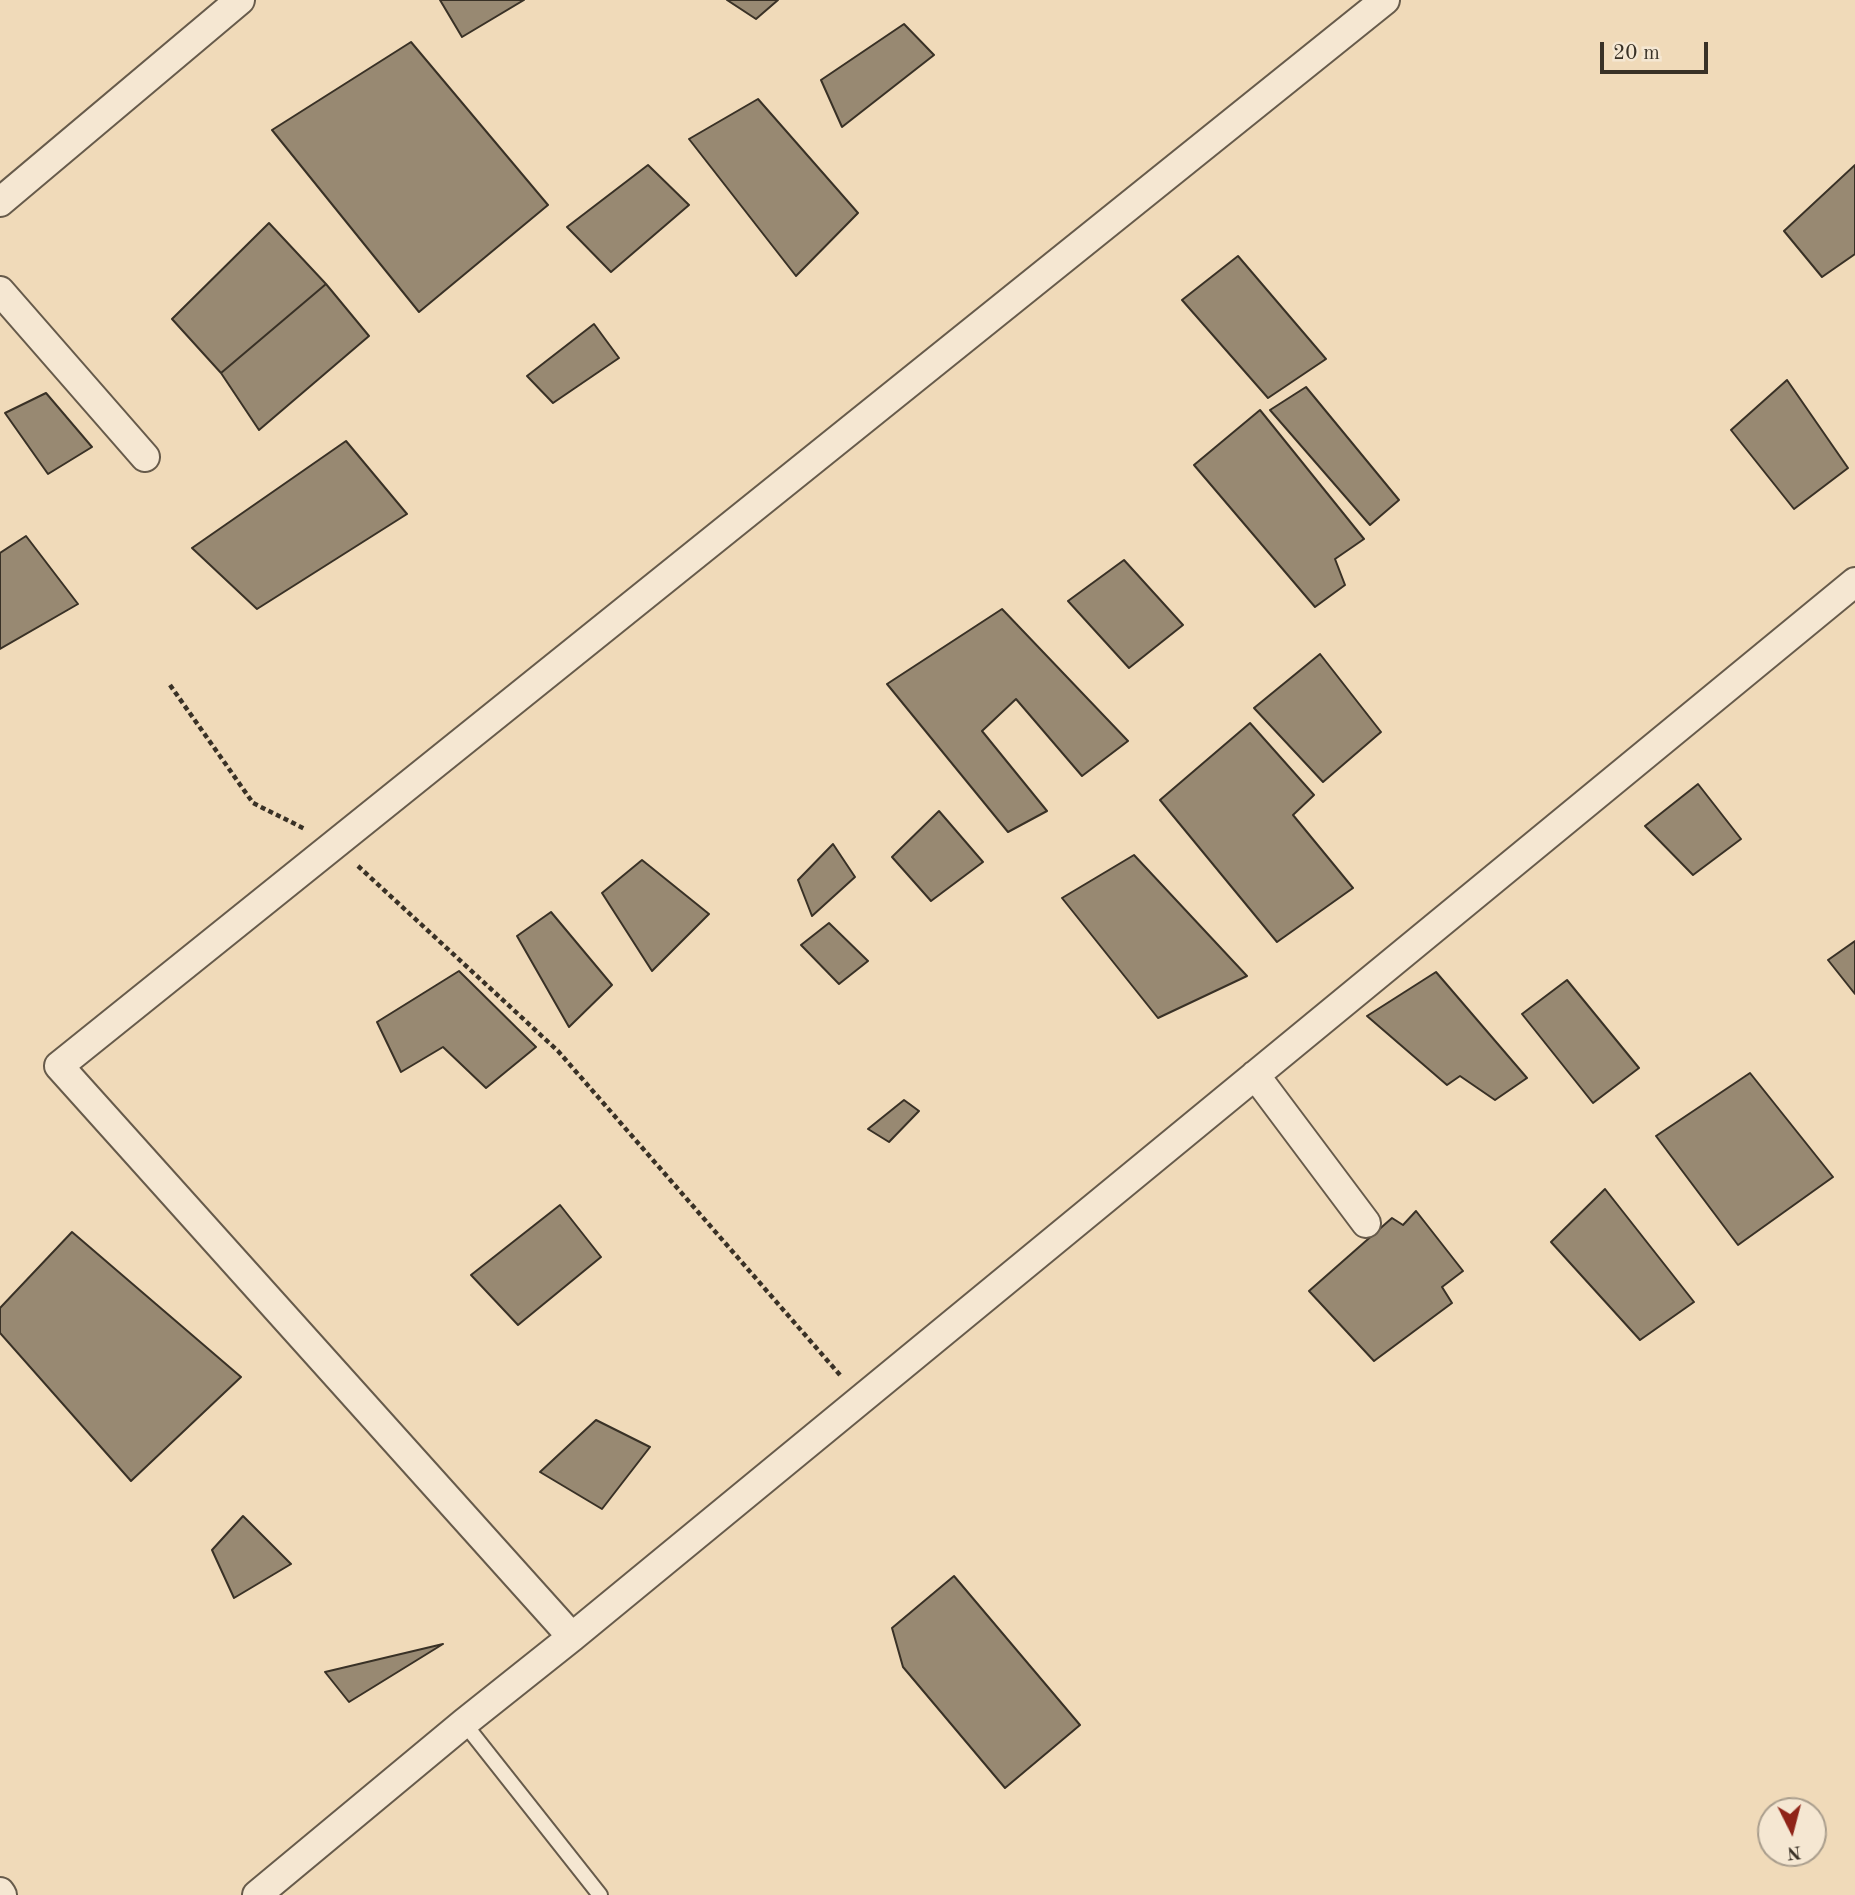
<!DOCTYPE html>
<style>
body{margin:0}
#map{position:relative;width:1855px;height:1895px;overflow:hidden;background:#f0dab9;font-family:"Old Standard TT",serif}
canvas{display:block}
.north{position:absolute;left:1757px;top:1797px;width:70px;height:70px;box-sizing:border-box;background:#f5e7d2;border:2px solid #aa9e8d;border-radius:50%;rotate:174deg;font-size:19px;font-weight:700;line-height:28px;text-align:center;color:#393126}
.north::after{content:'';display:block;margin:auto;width:24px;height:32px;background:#8f2418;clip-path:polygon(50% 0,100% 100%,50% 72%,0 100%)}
.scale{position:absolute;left:1600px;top:42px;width:108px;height:32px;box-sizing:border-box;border:4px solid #393126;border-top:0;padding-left:9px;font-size:21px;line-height:24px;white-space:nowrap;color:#393126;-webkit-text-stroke:5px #f5e7d2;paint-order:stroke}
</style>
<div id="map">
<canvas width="1855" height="1895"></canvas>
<div class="north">N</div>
<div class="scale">20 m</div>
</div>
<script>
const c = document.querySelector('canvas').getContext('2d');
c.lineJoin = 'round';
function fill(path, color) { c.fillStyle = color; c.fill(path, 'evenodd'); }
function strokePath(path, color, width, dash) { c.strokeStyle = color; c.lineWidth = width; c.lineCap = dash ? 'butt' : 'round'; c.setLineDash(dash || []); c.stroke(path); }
const building = new Path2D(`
 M440 0H524L462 37Z
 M727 0H778L756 19Z
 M904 24 934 55 842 127 821 80Z
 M411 42 548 205 419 312 272 130Z
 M758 99 858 213 796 276 689 139Z
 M648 165 689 205 611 272 567 227Z
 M1855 165V254L1822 277 1784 231Z
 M269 223 326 284 221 373 172 319Z
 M1238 256 1326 359 1268 398 1182 300Z
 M326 284 369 336 259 430 221 373Z
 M594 324 619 358 553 403 527 376Z
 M1787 380 1848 468 1794 509 1731 430Z
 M1306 387 1399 500 1370 525 1270 410Z
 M46 393 92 447 48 474 5 413Z
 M1260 410 1364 539 1335 559 1345 585 1315 607 1194 465Z
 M346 441 407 514 257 609 192 548Z
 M26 536 78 604 0 649V553Z
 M1124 560 1183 625 1129 668 1068 601Z
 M1002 609 1128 741 1082 776 1016 699 982 731 1047 811 1008 832 887 684Z
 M1320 654 1381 732 1323 782 1254 708Z
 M1250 723 1314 795 1293 815 1353 888 1277 942 1160 800Z
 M1698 784 1741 839 1693 875 1645 826Z
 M939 811 983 862 931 901 892 857Z
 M833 844 855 877 812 916 798 880Z
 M1134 855 1247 976 1158 1018 1062 898Z
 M642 860 709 914 652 971 602 893Z
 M551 912 612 985 569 1027 517 936Z
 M829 923 868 961 839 984 801 945Z
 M1855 941V994L1828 960Z
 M459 971 536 1047 486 1088 443 1047 401 1072 377 1022Z
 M1436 972 1527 1078 1495 1100 1460 1076 1447 1085 1367 1016Z
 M1567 980 1639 1068 1593 1103 1522 1014Z
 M1750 1073 1833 1177 1738 1245 1656 1136Z
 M904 1100 919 1111 889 1142 868 1129Z
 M1605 1189 1694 1302 1640 1340 1551 1242Z
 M560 1205 601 1257 518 1325 471 1275Z
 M1416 1211 1463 1271 1442 1287 1452 1303 1374 1361 1309 1291 1392 1218 1403 1225Z
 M72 1232 241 1377 131 1481 0 1333V1308Z
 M596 1420 650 1447 602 1509 540 1472Z
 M243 1516 291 1564 234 1598 212 1550Z
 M954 1576 1080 1725 1005 1788 903 1667 892 1628Z
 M443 1644 349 1702 325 1672Z`);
const path = new Path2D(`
 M170 685 253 803 305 829
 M358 866 558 1051 840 1375`);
const lane = new Path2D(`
 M464 1723 600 1895`);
const street = new Path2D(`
 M0 202 240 0
 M0 291 145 457
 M1255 1075 1366 1223
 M572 1637 59 1066 1385 0
 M0 1892 2 1895
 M257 1895 464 1723 572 1637 1855 582`);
fill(building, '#988972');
strokePath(building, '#393126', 2);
strokePath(lane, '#675b4b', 18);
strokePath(street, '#675b4b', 32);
strokePath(path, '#393126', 4.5, [5, 3.5]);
strokePath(lane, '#f5e7d2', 14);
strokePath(street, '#f5e7d2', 28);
</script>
